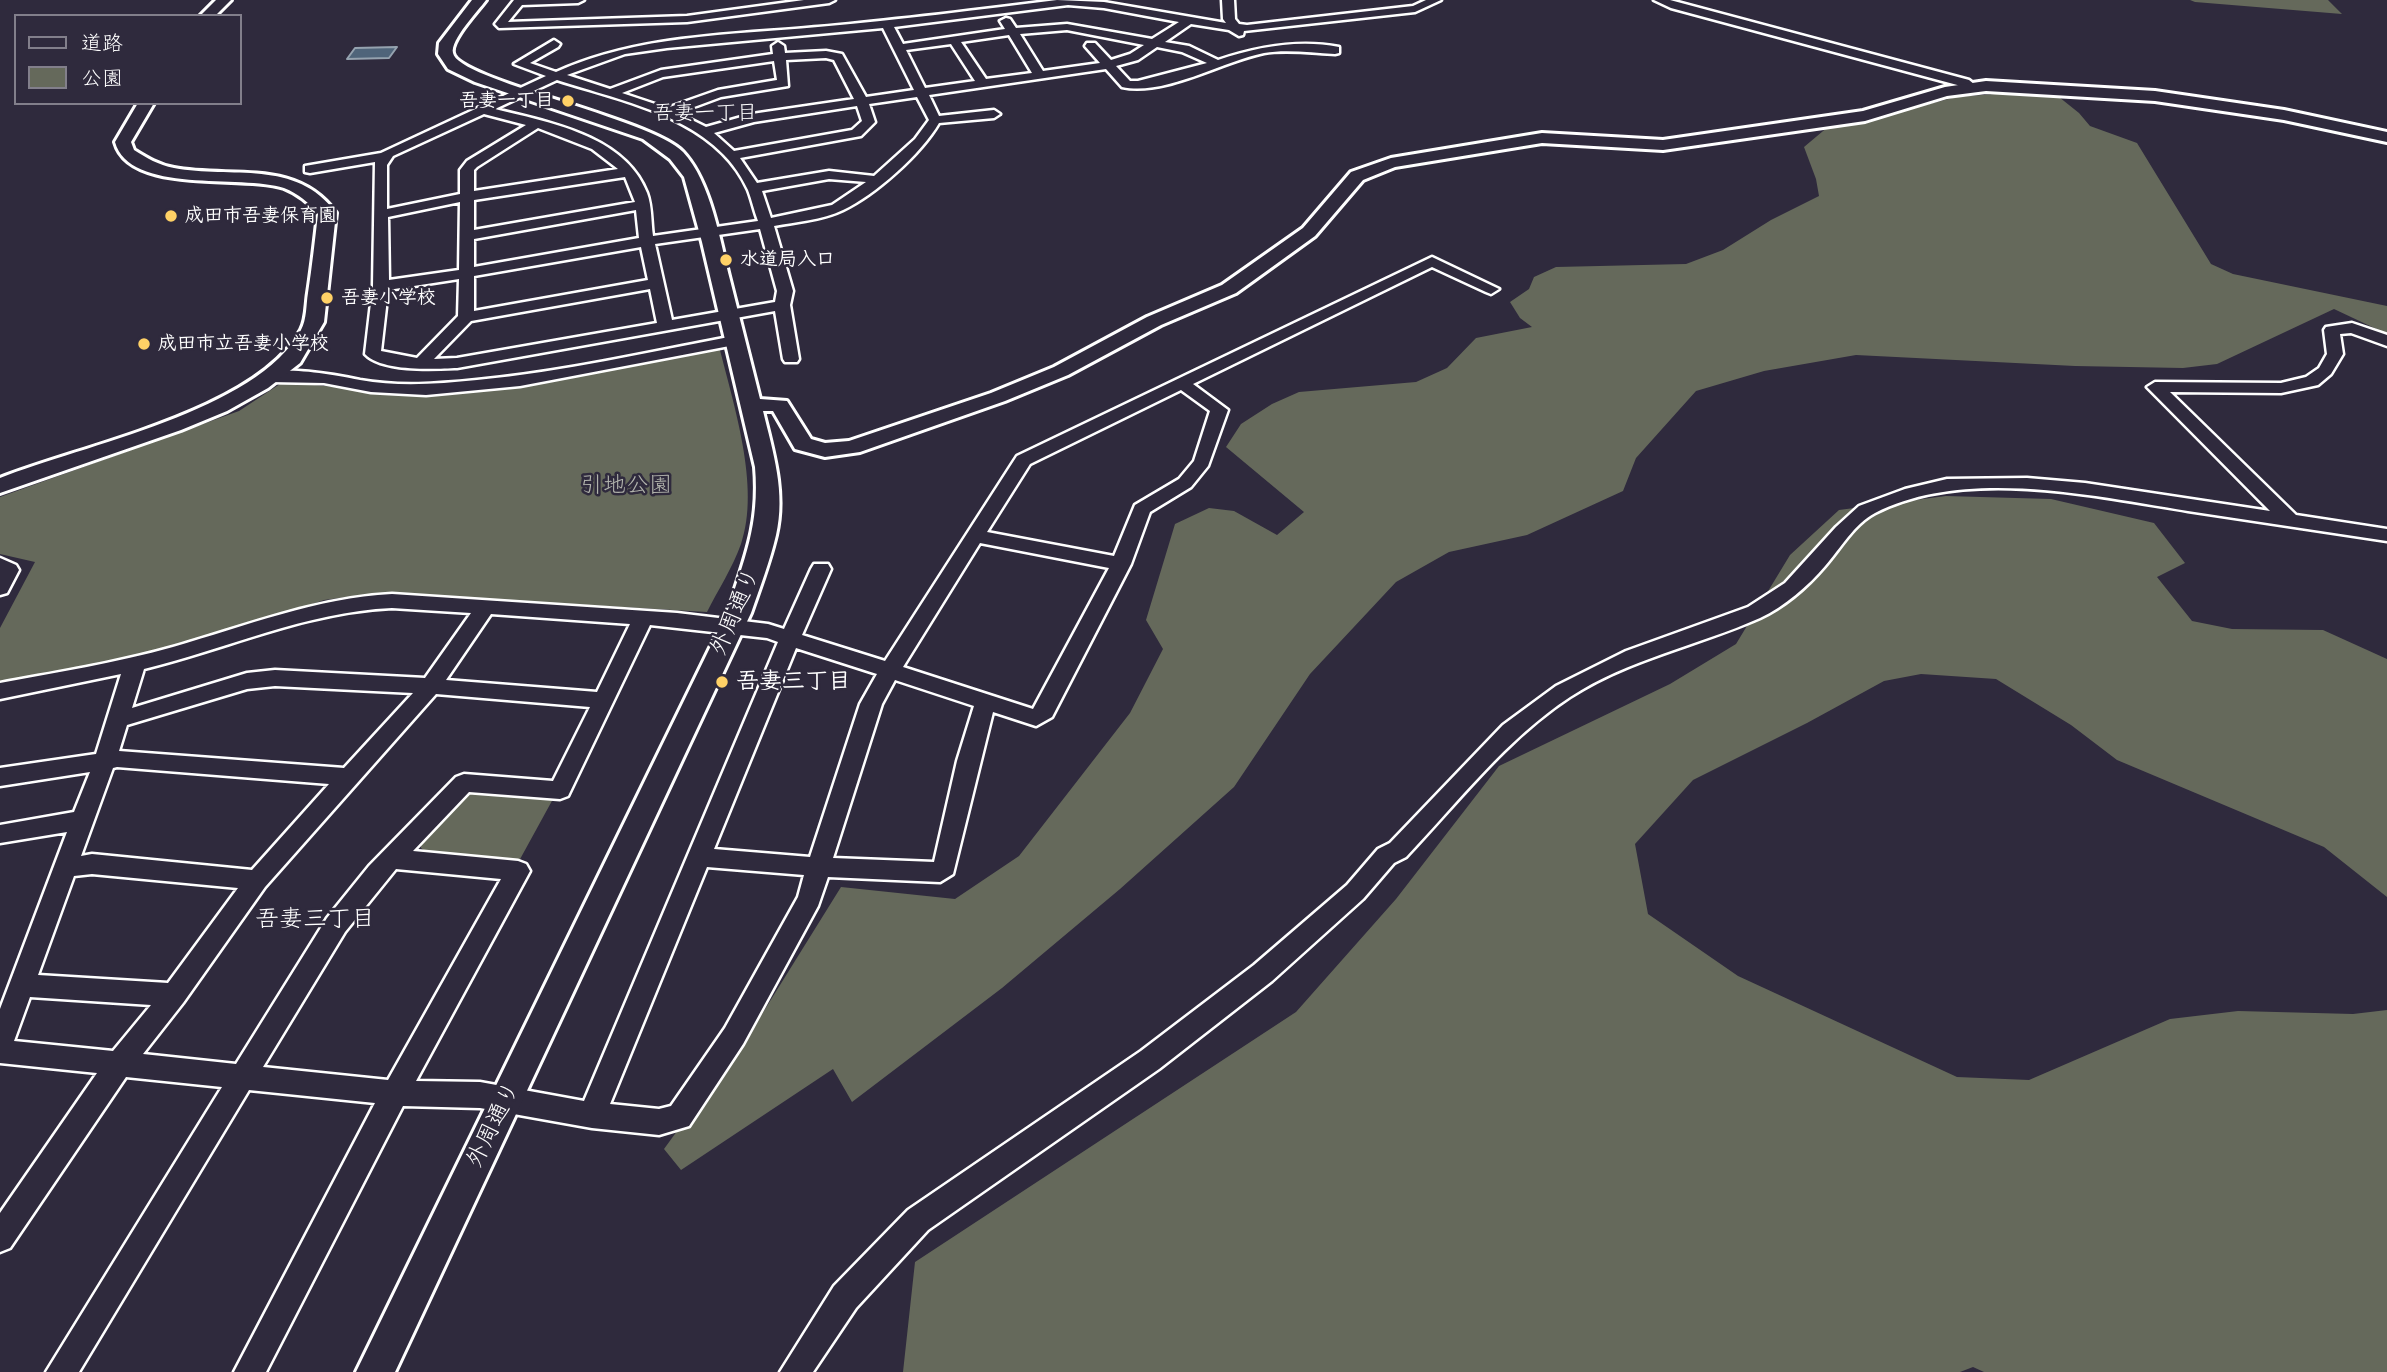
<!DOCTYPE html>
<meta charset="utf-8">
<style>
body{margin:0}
#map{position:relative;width:2387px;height:1372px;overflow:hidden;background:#2f2a3d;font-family:Sriracha,"Klee One",sans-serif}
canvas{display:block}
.legend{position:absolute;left:14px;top:14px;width:228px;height:91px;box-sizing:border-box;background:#2f2a3d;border:2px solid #827f8b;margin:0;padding:9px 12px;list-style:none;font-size:21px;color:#fff}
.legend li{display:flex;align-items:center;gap:14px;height:35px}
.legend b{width:35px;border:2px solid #827f8b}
</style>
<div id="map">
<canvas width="2387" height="1372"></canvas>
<ul class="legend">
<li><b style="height:9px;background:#2f2a3d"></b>道路</li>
<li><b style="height:19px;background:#65695b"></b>公園</li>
</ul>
</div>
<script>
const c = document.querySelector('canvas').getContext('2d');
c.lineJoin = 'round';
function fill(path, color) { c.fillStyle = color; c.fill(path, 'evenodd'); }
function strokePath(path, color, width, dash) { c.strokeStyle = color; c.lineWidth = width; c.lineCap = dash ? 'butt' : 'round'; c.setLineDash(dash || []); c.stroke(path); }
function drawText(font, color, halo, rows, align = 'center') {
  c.font = font + ' Sriracha,"Klee One",sans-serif'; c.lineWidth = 5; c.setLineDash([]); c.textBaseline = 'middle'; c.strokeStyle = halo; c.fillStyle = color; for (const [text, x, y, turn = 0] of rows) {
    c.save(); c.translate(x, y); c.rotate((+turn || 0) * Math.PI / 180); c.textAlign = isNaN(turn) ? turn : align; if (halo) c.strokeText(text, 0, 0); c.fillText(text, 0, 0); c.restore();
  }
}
const green = new Path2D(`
 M2190 0H2328L2342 14 2195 2Z
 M2020 92 2059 97 2079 113 2090 126 2137 143 2211 264 2233 274 2387 306V334L2334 309 2217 364 2183 368 2075 366 1856 355 1764 371 1696 391 1636 458 1623 491 1527 535 1449 552 1396 582 1310 674 1234 787 1120 889 1002 988 852 1102 833 1069 681 1170 664 1149 762 1014 841 887 955 899 1019 856 1130 713 1163 649 1146 620 1175 524 1209 508 1234 511 1277 535 1304 512 1226 447 1241 424 1272 404 1299 392 1416 382 1447 368 1476 338 1532 327 1520 318 1510 302 1529 289 1534 277 1556 267 1686 264 1723 250 1771 220 1819 196 1816 179 1804 147 1829 126 1871 119 1956 97Z
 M719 346C733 403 761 487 741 544 733 567 718 590 707 612L379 593 324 600 187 648 0 684V628L35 562 0 554V497L239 411 283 382 421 395 482 390Z
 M1946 496 2051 499 2154 523 2185 563 2157 577 2192 621 2232 629 2323 630 2387 659V897L2324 847 2117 760 2071 725 1996 679 1921 674 1884 681 1807 723 1693 780 1635 844 1648 914 1738 976 1957 1077 2029 1080 2170 1019 2238 1011 2353 1014 2387 1010V1372H1984L1973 1367 1960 1372H903L915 1262 1296 1012 1396 899 1499 766 1670 684 1736 644 1790 555 1839 510Z
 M472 792 553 799 519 861 430 855 421 848V841L466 794Z`);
const water = new Path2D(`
 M397 47 389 58 347 59 355 48Z`);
const minor = new Path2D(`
 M514 0H584L578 3 522 5 508 22 687 16 804 0H835L829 3 687 22 499 28 495 24Z
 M1057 0 1104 2 1226 23 1223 19 1222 0H1234L1235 19 1239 24 1247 25 1413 6 1426 0H1441L1415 12 1244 31 1243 35 1239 36 1229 30 1191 24 1165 42 1189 46 1218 60C1257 47 1298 39 1339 47V53L1335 54C1312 53 1287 49 1264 53 1220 62 1166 96 1122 87L1106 69 929 95 939 116 994 110 1000 114 994 118 939 123C921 154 875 195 843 210 822 220 796 222 774 226L793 291 790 305 799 359 797 362H785L783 359 775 311 457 368C434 369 382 372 365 354L373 286 375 162 310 173 305 172V166L381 153 546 76 514 64 554 40 560 44 558 47 530 63 556 72C638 35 729 35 818 27 898 20 977 10 1057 0ZM1068 5 1104 8 1179 22 1152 39 1067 24 1016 28 1010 19 1006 18 1000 21 1005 29 903 44 894 27ZM883 28 914 90 866 97 842 54 826 51 785 53 784 46 778 42 772 46 773 54 661 70 610 89 567 75 625 54 667 48ZM1067 30 1144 45 1130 54 1111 60 1095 43H1087L1085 46 1100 63 1043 71 1020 34ZM1009 35 1032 73 986 79 961 42ZM951 44 975 81 925 88 906 50ZM1157 47 1182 52 1207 63 1138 81H1130L1116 66 1138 60ZM826 58 834 60 854 99 752 114 706 127 678 113 721 97 788 86 786 60ZM774 61 777 80 718 90 667 108 622 93 663 77ZM557 80C624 102 716 118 748 190 752 200 754 211 758 221L653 236C651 222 652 206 647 193 625 135 547 122 495 109ZM917 97 929 120 915 139 874 176 829 171 757 183 740 158 861 136 875 122 869 104ZM857 106 862 121 852 130 734 151 714 133 754 122ZM484 114 526 125 467 161 460 170V194L387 209V165L393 156ZM538 128 592 149 618 169 474 191V170L477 167ZM625 177 635 202 474 230V200ZM829 179 866 182 832 205 771 218 762 191ZM460 202 459 270 389 280 388 217ZM636 210 639 238 474 267V239ZM760 229 777 291 775 302 672 320 655 244ZM641 247 648 280 474 311V276ZM459 279 458 316 417 358 381 351 388 290ZM650 289 657 323 457 358 434 359 471 321Z
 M1654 0H1670L1969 80 1980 89 1978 92H1970L1961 86 1671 8Z
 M1432 257 1499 289 1491 294 1486 292 1432 267 1193 384 1228 410 1208 466 1191 487 1150 512 1131 564 1052 717 1036 726 993 712 953 874 940 882 828 877 818 906 743 1044 689 1126 659 1135 592 1128 480 1108 403 1106 266 1372H234L375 1103 249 1090 79 1372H46L222 1087 126 1077 10 1248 0 1252V1213L97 1073 0 1063V1009L67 832 0 843V825L74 812 90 772 0 786V768L96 754 121 674 0 699V683C58 672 116 663 173 647 246 626 316 598 392 594L677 613 768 624 784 629 811 569 814 564H828L831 569 802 635 885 661 1017 456ZM1181 390 1210 411 1194 461 1179 479 1135 505 1114 556 987 532 1030 464ZM980 543 1109 568 1033 709 903 667ZM392 608 471 613 425 678 275 670 247 673 132 708 144 669C227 649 305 612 392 608ZM491 614 630 624 597 692 446 680ZM650 625 767 638 778 642 584 1101 480 1082 416 1081 530 871 526 864 518 861 413 851 469 792 560 799 568 796ZM796 648 877 674 860 704 810 857 714 849ZM895 680 974 706 957 761 934 862 833 858 882 704ZM275 686 413 693 344 768 119 751 127 725 247 689ZM436 694 590 707 553 781 464 774 456 777 369 866 327 918 236 1064 143 1054 183 1003 265 887ZM113 768 117 767 329 784 252 870 92 854 81 856ZM707 867 804 875 798 897 725 1028 671 1106 659 1109 610 1104ZM396 869 501 879 388 1080 263 1067 345 932ZM92 874 238 888 168 983 38 975 74 876ZM30 997 151 1005 113 1051 14 1041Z
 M2352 323 2387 335V346L2351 333 2340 334 2343 354 2331 374 2318 385 2281 393 2170 392 2296 515 2387 529V541C2321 531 2254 521 2188 511 2092 496 1966 467 1875 513 1854 524 1840 549 1825 566 1808 586 1785 606 1760 618 1697 646 1628 659 1570 697 1506 739 1458 802 1406 857L1394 863 1363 899 1272 981 1159 1069 928 1230 856 1308 813 1372H780L834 1286 908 1210 1141 1051 1254 965 1347 885 1378 849 1390 843 1503 725 1556 686 1626 651 1748 607 1785 583 1836 527 1859 506 1905 489 1947 479 2027 478 2085 483 2270 511 2147 387 2155 382 2281 383 2306 377 2319 368 2327 354 2324 330 2326 327Z
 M734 336 740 338 742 341 740 344 520 386 426 395 371 392 324 383 270 382 262 377C274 363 342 376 360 380 399 387 438 384 477 380 563 372 649 352 734 336Z
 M0 558 16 565 19 570 7 593 0 595Z`);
const tertiary = new Path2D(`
 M216 0H231L215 16H200Z
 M472 0H486C478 11 450 40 453 53 457 80 650 118 683 152 711 182 720 241 730 280 740 320 750 359 760 399L787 401 811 439 825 443 849 441 991 393 1054 367 1147 317 1222 285 1303 228 1351 172 1391 158 1542 133 1663 140 1863 111 1945 87 1986 81 2155 91 2284 110 2387 132V142L2284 120 2155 101 1986 91 1947 96 1865 121 1663 150 1542 143 1395 167 1363 180 1315 236 1236 293 1161 325 1068 375 1005 401 860 452 825 457 795 449 773 411H763C773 452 786 493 776 535 770 561 760 587 751 613L395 1372H356L727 613C744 560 760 525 755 467L702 242 684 177 670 159 643 139 475 82 448 69 438 54 439 43Z
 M138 103H154L131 142 134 150C147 158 158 165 174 168 231 179 296 158 336 213L324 322 300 363 268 388 227 411 181 430 0 493V478C83 445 257 411 301 330 307 319 306 305 308 293 312 267 315 240 318 214 308 202 299 194 284 188 242 174 129 195 115 142Z`);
const markers = [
 [568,101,7,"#ffd166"],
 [171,216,7,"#ffd166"],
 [726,260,7,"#ffd166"],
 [327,298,7,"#ffd166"],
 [144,344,7,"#ffd166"],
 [722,682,7,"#ffd166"]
];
const farPoinames = [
 ["吾妻一丁目",554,101,"right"],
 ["成田市吾妻保育園",185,216],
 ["水道局入口",740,260],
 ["吾妻小学校",341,298],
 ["成田市立吾妻小学校",158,344]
];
const farNeighbourhoodnames = [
 ["吾妻一丁目",705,114]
];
const parkNames = [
 ["引地公園",626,486]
];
const streetNames = [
 ["外周通り",736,612,-67],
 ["外周通り",494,1125,-64]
];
const poiNames = [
 ["吾妻三丁目",736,682]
];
const neighbourhoodNames = [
 ["吾妻三丁目",315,920]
];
fill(green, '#65695b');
fill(water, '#4f647a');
strokePath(water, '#95a2af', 2);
strokePath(minor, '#fff', 5);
strokePath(tertiary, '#fff', 6);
fill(minor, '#2f2a3d');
fill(tertiary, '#2f2a3d');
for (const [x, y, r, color] of markers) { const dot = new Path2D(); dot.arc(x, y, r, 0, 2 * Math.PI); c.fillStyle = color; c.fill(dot); strokePath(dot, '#2f2a3d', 2.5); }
drawText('bold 19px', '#fff', '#2f2a3d', farPoinames, 'left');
drawText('21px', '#fff', '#2f2a3d', farNeighbourhoodnames);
drawText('23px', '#b2b4ad', '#2f2a3d', parkNames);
drawText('23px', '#fff', '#2f2a3d', streetNames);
drawText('bold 23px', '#fff', '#2f2a3d', poiNames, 'left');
drawText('24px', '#fff', '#2f2a3d', neighbourhoodNames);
</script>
